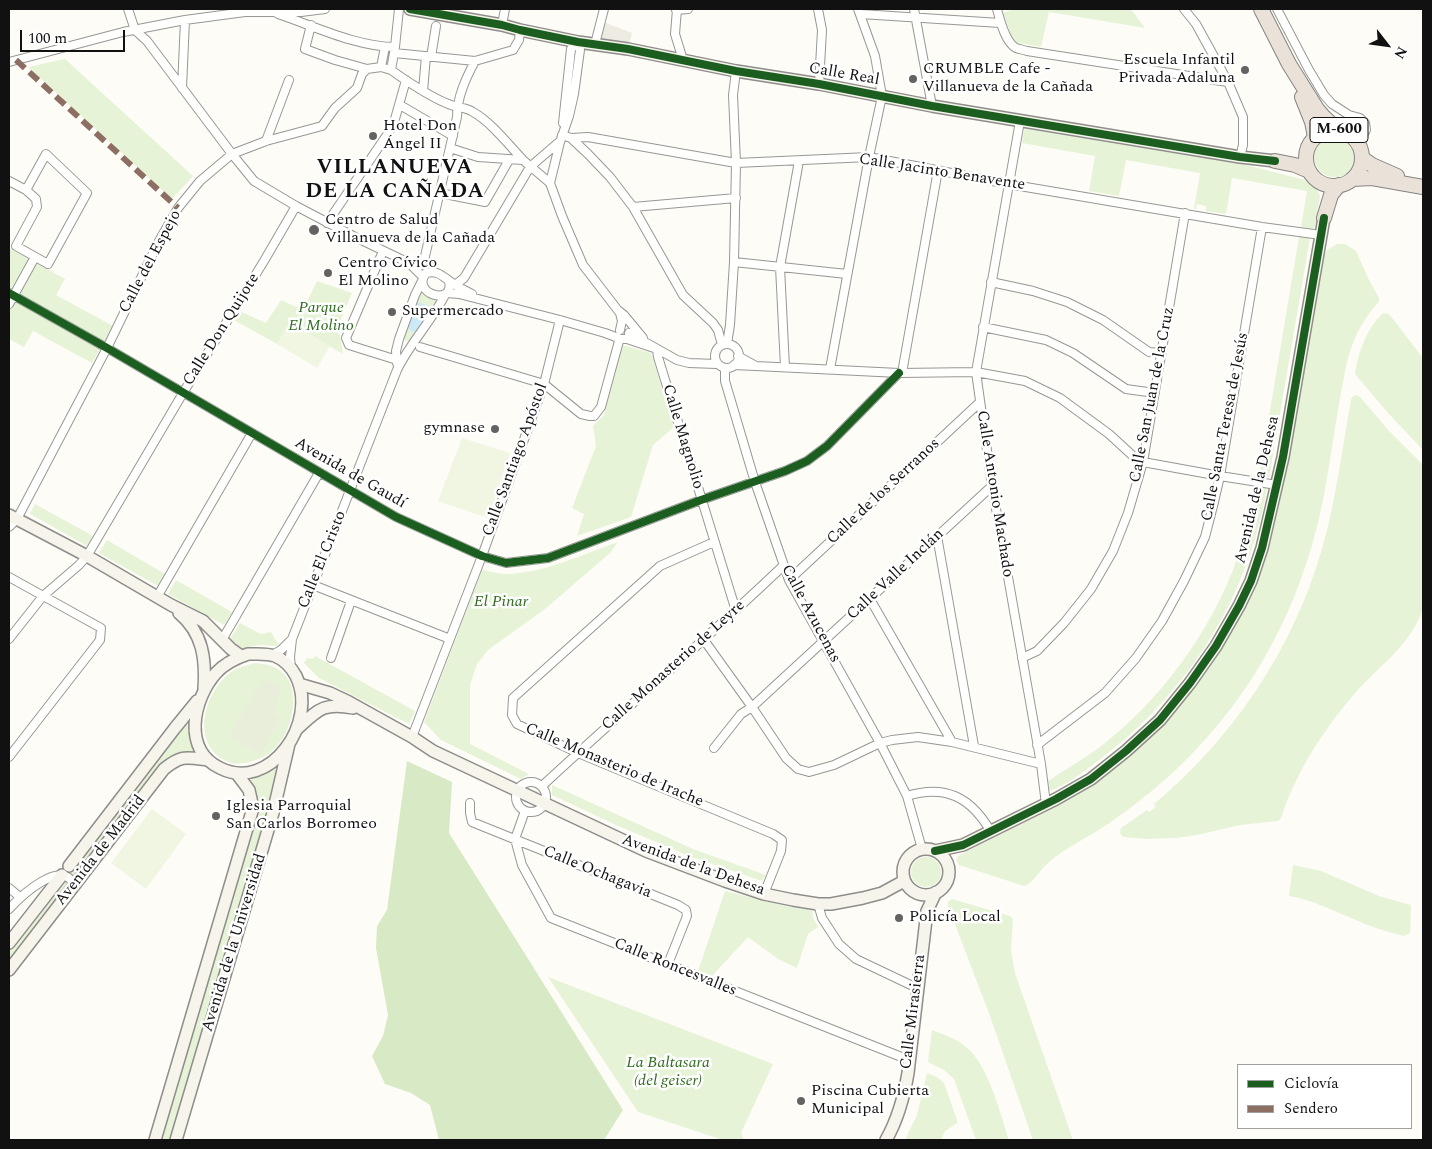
<!DOCTYPE html>
<meta charset="utf-8">
<style>
body{margin:0}
#map{position:relative;width:1432px;height:1149px;overflow:hidden;background:#fdfcf7;font-family:Spectral,serif}
canvas{display:block}
.frame{position:absolute;inset:0;border:10px solid #111;pointer-events:none}
.legend{position:absolute;left:1237px;top:1064px;width:175px;height:65px;box-sizing:border-box;background:#fff;border:1px solid #a0a0a0;margin:0;padding:6px 9px;list-style:none;font-size:15px;color:#111}
.legend li{display:flex;align-items:center;gap:10px;height:25px}
.legend b{width:25px;border:1px solid #a0a0a0}
.north{position:absolute;left:1362px;top:20px;width:50px;height:50px;-webkit-text-stroke:4px #fff;paint-order:stroke;rotate:120deg;font-size:14px;font-weight:700;line-height:20px;text-align:center;color:#111}
.north::after{content:'';display:block;margin:auto;width:18px;height:22px;background:#111;clip-path:polygon(50% 0,100% 100%,50% 72%,0 100%)}
.scale{position:absolute;left:20px;top:30px;width:105px;height:22px;box-sizing:border-box;border:2px solid #111;border-top:0;padding-left:6px;font-size:15px;line-height:18px;white-space:nowrap;color:#111;-webkit-text-stroke:4px #fff;paint-order:stroke}
</style>
<div id="map">
<canvas width="1432" height="1149"></canvas>
<div class="frame"></div>
<ul class="legend">
<li><b style="height:6px;background:#1b5e20"></b>Ciclovía</li>
<li><b style="height:6px;background:#8d6e63"></b>Sendero</li>
</ul>
<div class="north">N</div>
<div class="scale">100 m</div>
</div>
<script>
const c = document.querySelector('canvas').getContext('2d');
c.lineJoin = 'round';
function fill(path, color) { c.fillStyle = color; c.fill(path, 'evenodd'); }
function strokePath(path, color, width, dash) { c.strokeStyle = color; c.lineWidth = width; c.lineCap = dash ? 'butt' : 'round'; c.setLineDash(dash || []); c.stroke(path); }
function drawText(font, color, halo, rows, align = 'center') {
  c.font = font + ' Spectral,serif'; c.lineWidth = 5; c.setLineDash([]); c.textBaseline = 'middle'; c.strokeStyle = halo; c.fillStyle = color; for (const [text, x, y, turn = 0] of rows) {
    c.save(); c.translate(x, y); c.rotate((+turn || 0) * Math.PI / 180); c.textAlign = isNaN(turn) ? turn : align; if (halo) c.strokeText(text, 0, 0); c.fillText(text, 0, 0); c.restore();
  }
}
const green = new Path2D(`
 M1014 9H1131L1145 28 1049 12 1041 47 1015 42 1011 35 1003 13Z
 M65 59 193 176 172 199 28 67Z
 M1026 129 1246 165 1305 180 1316 187 1320 196 1315 227 1313 229 1301 227 1307 191 1232 178 1226 214 1206 211V206L1197 204 1196 209H1194L1200 173 1126 160 1119 196 1089 191 1095 156 1022 143 1024 130Z
 M1314 156a21 21 0 1 1 42 0a21 21 0 1 1-42 0Z
 M1299 237 1310 238 1269 478 1259 476Z
 M1337 244H1345L1356 251 1368 278 1379 298V301C1368 314 1359 327 1353 343 1346 360 1344 379 1340 398 1335 426 1331 455 1326 484 1301 627 1229 742 1108 824 1089 837 1066 847 1048 863 1041 869 1032 884 1024 886L959 865 956 860 958 856C1009 829 1063 807 1110 772 1179 719 1231 646 1262 564 1278 522 1284 477 1292 432 1302 375 1312 318 1321 261L1327 250Z
 M9 248 65 279 56 295 113 326 92 363 33 331 24 347 9 339Z
 M317 281 352 293 336 331 340 335 343 354 290 323 277 344 232 319 237 310 266 323 281 300 303 310Z
 M421 289 439 299 412 340 406 341 403 337Z
 M1383 313 1389 314 1423 358V450L1388 413 1355 374C1358 352 1367 328 1383 313Z
 M622 345 651 353 674 427 653 445 631 517 577 536 584 514 572 508 596 446 593 426 604 415Z
 M1356 395 1360 397 1390 432 1423 465V608C1412 644 1381 664 1357 691 1325 727 1296 772 1281 818L1278 821 1240 825 1197 835 1176 838 1148 839 1123 837 1120 833 1121 828 1147 810 1149 812 1156 807 1154 804C1234 737 1293 649 1322 549 1336 500 1342 449 1351 400L1352 397Z
 M1257 486 1267 488C1262 515 1255 542 1245 568 1217 642 1166 709 1103 757 1090 767 1065 787 1049 791L1048 781C1063 771 1080 761 1096 750 1158 704 1213 630 1238 556 1246 533 1252 510 1257 486Z
 M35 504 93 536 87 546 30 514Z
 M107 540 165 574 158 586 99 553Z
 M618 542 610 553 545 609 488 650 477 664 470 685V744L529 774 521 779 441 740 424 722 482 570C489 571 498 574 505 574 542 574 583 554 618 542Z
 M176 580 232 612 224 625 168 594Z
 M240 623 261 634 271 632 279 646 258 645 242 649 230 639Z
 M315 656 415 711 409 724 319 678 304 663 307 658 313 659Z
 M256 663C262 664 268 664 274 667 305 680 294 733 273 750 267 756 257 760 249 762 240 764 232 765 224 760 190 741 205 691 231 672 238 667 247 665 256 663Z
 M182 725H190L195 749 191 753 178 754 9 963V949Z
 M285 756 172 1140H158L257 803 256 792 250 780 268 771Z
 M552 785 693 849 766 875 762 881 689 856 616 825 552 795Z
 M911 872a15 15 0 1 1 30 0a15 15 0 1 1-30 0Z
 M1293 865 1321 871 1379 896 1411 905 1410 933 1404 936C1388 932 1371 927 1356 920 1333 911 1314 900 1289 896Z
 M725 891 789 907 812 910 813 918 818 927 808 934 797 968 778 959 748 937 712 976 698 971Z
 M952 899 1010 916 1013 919 1011 950 1015 973 1073 1140H1033L990 1016 948 906V902Z
 M548 977 773 1064 741 1133 744 1140H723L638 1112Z
 M932 1030C944 1035 956 1038 966 1047 988 1064 1000 1113 1009 1140H976L954 1079 944 1070 928 1062Z
 M927 1073 937 1077 944 1083 957 1120V1123L945 1131 941 1140H905L917 1115Z`);
const forest = new Path2D(`
 M407 761 452 782 449 833 623 1110 604 1140H439L430 1105 411 1093 385 1084 372 1056 383 1036 388 1015 376 948 377 926 387 910Z`);
const cemetery = new Path2D(`
 M262 680 281 685 275 715 281 718 260 755 229 737Z`);
const pitch = new Path2D(`
 M290 323 330 346 317 368 277 344Z
 M462 438 510 453 488 518 438 501Z
 M152 809 186 834 146 889 111 863Z`);
const plaza = new Path2D(`
 M601 21 632 33 628 49 595 44Z`);
const water = new Path2D(`
 M417 302 432 307 418 330 413 332 410 331 408 326Z`);
const street = new Path2D(`
 M128 9 135 30 147 41 232 154 254 181 296 206 357 238 409 263 423 265
 M677 9 675 34 683 60
 M818 9 822 30 819 84
 M914 9 932 106
 M997 9C1000 20 1005 42 1016 48 1019 49 1024 50 1027 51L1228 82
 M1184 9 1196 24 1228 82 1243 117V145L1240 157
 M1277 9 1309 70 1324 95 1332 104 1349 115 1360 118 1365 123 1366 130 1357 141
 M676 10 688 9
 M278 14C314 26 357 47 395 47L391 70 381 67 385 47
 M861 14 1000 23
 M311 25 305 49 335 60 367 69
 M502 25 505 9
 M578 42 580 50 574 94 569 116 560 142 550 183 562 216 583 265 620 313 622 321 620 330
 M595 44 604 9
 M395 47 399 9
 M394 53 475 61 513 50 519 40 520 30
 M431 57 436 26
 M9 62 123 32 185 20 245 12H301L325 9
 M391 70C408 82 431 98 451 105 458 108 466 107 473 112 491 122 508 144 523 160
 M182 88 185 20
 M423 91 426 56
 M400 105 453 136
 M1020 121 976 372 992 486 1041 764 1046 804
 M563 123 571 49 578 42
 M562 135 571 138 588 137 736 163 869 157 1008 184 1262 227 1321 235
 M571 138 588 154 610 177 633 207 683 295 713 323 718 330 722 345
 M266 141 289 80
 M450 148 478 157 523 160 550 183
 M46 154 87 193 48 264 16 246 37 207 36 199 26 190Z
 M9 181 26 190
 M440 193 485 202 509 160
 M633 207 736 198
 M327 223 393 126 406 80
 M383 251 346 338 349 345 397 360
 M734 262 847 274
 M409 263 423 277
 M423 265 457 117C457 97 466 78 475 61
 M449 281C455 307 410 294 426 273 438 270 442 276 451 282 457 287 465 290 472 294
 M991 282 1033 291 1067 302 1103 320 1149 352 1162 353
 M455 285 464 278 530 167 559 142
 M9 293 107 348 396 517 482 556 506 563 548 558 701 500 785 471 807 461 827 446 899 373
 M447 293 459 294 560 320 605 333 621 339H627L657 349
 M9 304 35 257
 M619 311 624 315 643 338
 M983 327 1046 340 1073 353 1126 389 1155 393
 M629 333 677 360 689 363 717 364
 M727 344 730 325 734 262 736 163 733 95 736 71
 M715 356a12 12 0 1 1 24 0a12 12 0 1 1-24 0Z
 M420 347 544 384 581 414 590 416H594L601 407 619 341 621 339
 M657 349 658 357 736 611
 M397 363 396 351 399 339 415 295 422 281
 M734 365 756 366 738 356
 M756 366 899 373 976 372 1025 381 1060 398 1109 434 1133 456 1143 462 1220 476 1277 485
 M785 367 780 267 799 161
 M725 368V381L755 482 789 580 880 743 907 796 922 849
 M830 369 869 157 882 96 875 56 858 9
 M902 373 938 170
 M9 527 17 519 107 348 159 241 178 208 200 181 232 154 266 141 322 126 335 108 357 88 362 74 367 69 381 67
 M937 536 974 746
 M714 542 660 566 513 698 512 715 517 724 578 753 773 834 782 840 781 851 764 894
 M9 577 101 628 100 640 9 757
 M789 580 979 403
 M313 585 450 639
 M157 597 252 433
 M870 599 952 742
 M9 639 43 596 79 565 87 556 183 393 264 261 296 206
 M222 640 319 473
 M704 640 752 707 786 758 798 769 809 772 834 765 880 743 892 740 918 737 952 742 1041 764
 M272 655 281 650 292 639
 M331 658 351 601
 M1022 658 1037 651 1064 623 1091 589 1113 551 1128 513 1143 462 1185 213
 M291 668 290 657 292 639 397 370C410 343 431 322 445 295
 M412 737 482 556 544 384 560 320
 M1037 745 1105 693 1136 658 1162 621 1184 581 1205 537 1213 506 1220 476 1262 227
 M714 748 741 714 752 707 992 486
 M516 797a15 15 0 1 1 30 0a15 15 0 1 1-30 0Z
 M542 786C622 712 704 641 783 566
 M907 796C945 784 971 797 991 832
 M470 803V813L472 822 678 905 686 910 687 916 668 964
 M525 811 515 839 522 865 551 918 909 1060
 M9 888 20 897
 M818 904 822 918 839 944 856 959 917 988
 M9 909C20 897 62 857 74 885`);
const secondary = new Path2D(`
 M410 9 502 25 520 30 578 42 628 49 736 71 819 84 932 106 1240 157 1275 161
 M9 515 87 556 171 605 203 621 231 649 241 656
 M179 613C203 633 206 659 204 689
 M248 654C257 654 267 653 275 656 285 660 291 667 296 676 319 722 270 793 220 768 182 750 193 699 216 673 225 663 236 658 248 654Z
 M299 684 330 693 349 702 412 737 433 751 646 851 725 881 764 894 793 900 818 904H831L863 898 882 893 904 881
 M297 729C318 710 323 702 353 708
 M903 872a23 23 0 1 1 46 0a23 23 0 1 1-46 0Z
 M935 851 963 845 1056 799 1091 779 1126 751 1160 720 1190 683 1216 646 1239 606 1251 581 1262 548 1283 457 1324 218
 M69 866 175 728 197 701
 M9 943 62 875
 M9 970 164 769C181 755 186 757 207 760
 M155 1140 253 808 249 790 237 774
 M176 1140 273 813 289 744
 M886 1140C898 1119 904 1097 908 1073L927 911 936 892`);
const highway = new Path2D(`
 M1261 9 1289 64 1317 109 1323 116 1338 130
 M1302 97 1312 122 1315 137
 M1306 158a28 28 0 1 1 56 0a28 28 0 1 1-56 0Z
 M1362 158 1372 165 1397 176
 M1275 161 1295 165 1309 171
 M1352 179 1372 178 1423 187
 M1324 218 1331 195 1339 185`);
const quiet = new Path2D(`
 M16 60 178 208`);
const cycleway = new Path2D(`
 M410 9 502 25 520 30 578 42 628 49 736 71 819 84 932 106 1240 157 1275 161
 M9 293 107 348 396 517 482 556 506 563 548 558 701 500 785 471 807 461 827 446 899 373
 M935 851 963 845 1056 799 1091 779 1126 751 1160 720 1190 683 1216 646 1239 606 1251 581 1262 548 1283 457 1324 218`);
const markers = [
 [1245,70,5,"#646362"],
 [913,79,5,"#646362"],
 [373,136,5,"#646362"],
 [314,230,6,"#646362"],
 [328,273,5,"#646362"],
 [392,312,5,"#646362"],
 [495,429,5,"#646362"],
 [216,816,5,"#646362"],
 [899,918,5,"#646362"],
 [801,1101,5,"#646362"]
];
const shields = [
 [1339,130,58]
];
const shieldNames = [
 ["M-600",1339,130]
];
const poiNames = [
 ["Escuela Infantil",1235,61,"right"],
 ["Privada Adaluna",1235,79,"right"],
 ["CRUMBLE Cafe -",923,70],
 ["Villanueva de la Cañada",923,88],
 ["Hotel Don",383,127],
 ["Ángel II",383,145],
 ["Centro de Salud",325,221],
 ["Villanueva de la Cañada",325,239],
 ["Centro Cívico",338,264],
 ["El Molino",338,282],
 ["Supermercado",402,312],
 ["gymnase",485,429,"right"],
 ["Iglesia Parroquial",226,807],
 ["San Carlos Borromeo",226,825],
 ["Policía Local",909,918],
 ["Piscina Cubierta",811,1092],
 ["Municipal",811,1110]
];
const streetNames = [
 ["Calle Real",844,75,10],
 ["Calle Jacinto Benavente",942,173,9],
 ["Calle del Espejo",151,262,-62],
 ["Calle Don Quijote",222,330,-58],
 ["Calle San Juan de la Cruz",1153,395,-79],
 ["Calle Santa Teresa de Jesús",1226,427,-79],
 ["Calle Magnolio",682,437,73],
 ["Calle Santiago Apóstol",516,460,-70],
 ["Avenida de Gaudí",350,474,30],
 ["Avenida de la Dehesa",1258,490,-77],
 ["Calle de los Serranos",884,492,-43],
 ["Calle Antonio Machado",994,494,81],
 ["Calle El Cristo",323,560,-68],
 ["Calle Valle Inclán",896,575,-43],
 ["Calle Azucenas",810,614,62],
 ["Calle Monasterio de Leyre",674,666,-42],
 ["Calle Monasterio de Irache",614,766,23],
 ["Avenida de Madrid",101,851,-52],
 ["Avenida de la Dehesa",693,866,20],
 ["Calle Ochagavia",597,873,22],
 ["Avenida de la Universidad",235,943,-73],
 ["Calle Roncesvalles",675,968,22],
 ["Calle Mirasierra",914,1012,-83]
];
const parkNames = [
 ["Parque",321,309],
 ["El Molino",321,327],
 ["El Pinar",501,603],
 ["La Baltasara",668,1064],
 ["(del geiser)",668,1082]
];
const districtNames = [
 ["VILLANUEVA",395,169],
 ["DE LA CAÑADA",395,193]
];
fill(green, '#e7f3d7');
fill(forest, '#d8eac5');
fill(cemetery, '#e9eedb');
fill(pitch, '#f0f6e1');
fill(plaza, '#edebe2');
fill(water, '#cde8f7');
strokePath(street, '#979795', 10);
strokePath(secondary, '#8e8d8b', 14);
strokePath(highway, '#858482', 16);
strokePath(street, '#fffffe', 8);
strokePath(secondary, '#f6f4eb', 11);
strokePath(highway, '#eae1d8', 14);
strokePath(quiet, '#8d6e63', 6, [12, 6]);
strokePath(cycleway, '#1b5e20', 8);
for (const [x, y, r, color] of markers) { const dot = new Path2D(); dot.arc(x, y, r, 0, 2 * Math.PI); c.fillStyle = color; c.fill(dot); strokePath(dot, '#fff', 2); }
for (const [x, y, w] of shields) { const box = new Path2D(); box.roundRect(x - w / 2, y - 12.5, w, 25, 4); c.fillStyle = '#fff'; c.fill(box); strokePath(box, '#111', 1); }
drawText('bold 15px', '#111', null, shieldNames);
drawText('16px', '#111', '#fff', poiNames, 'left');
drawText('16px', '#111', '#fff', streetNames);
drawText('italic 16px', '#2f6b1f', '#fff', parkNames);
c.letterSpacing = '1px';
drawText('bold 21px', '#111', '#fff', districtNames);
c.letterSpacing = '0px';
</script>
